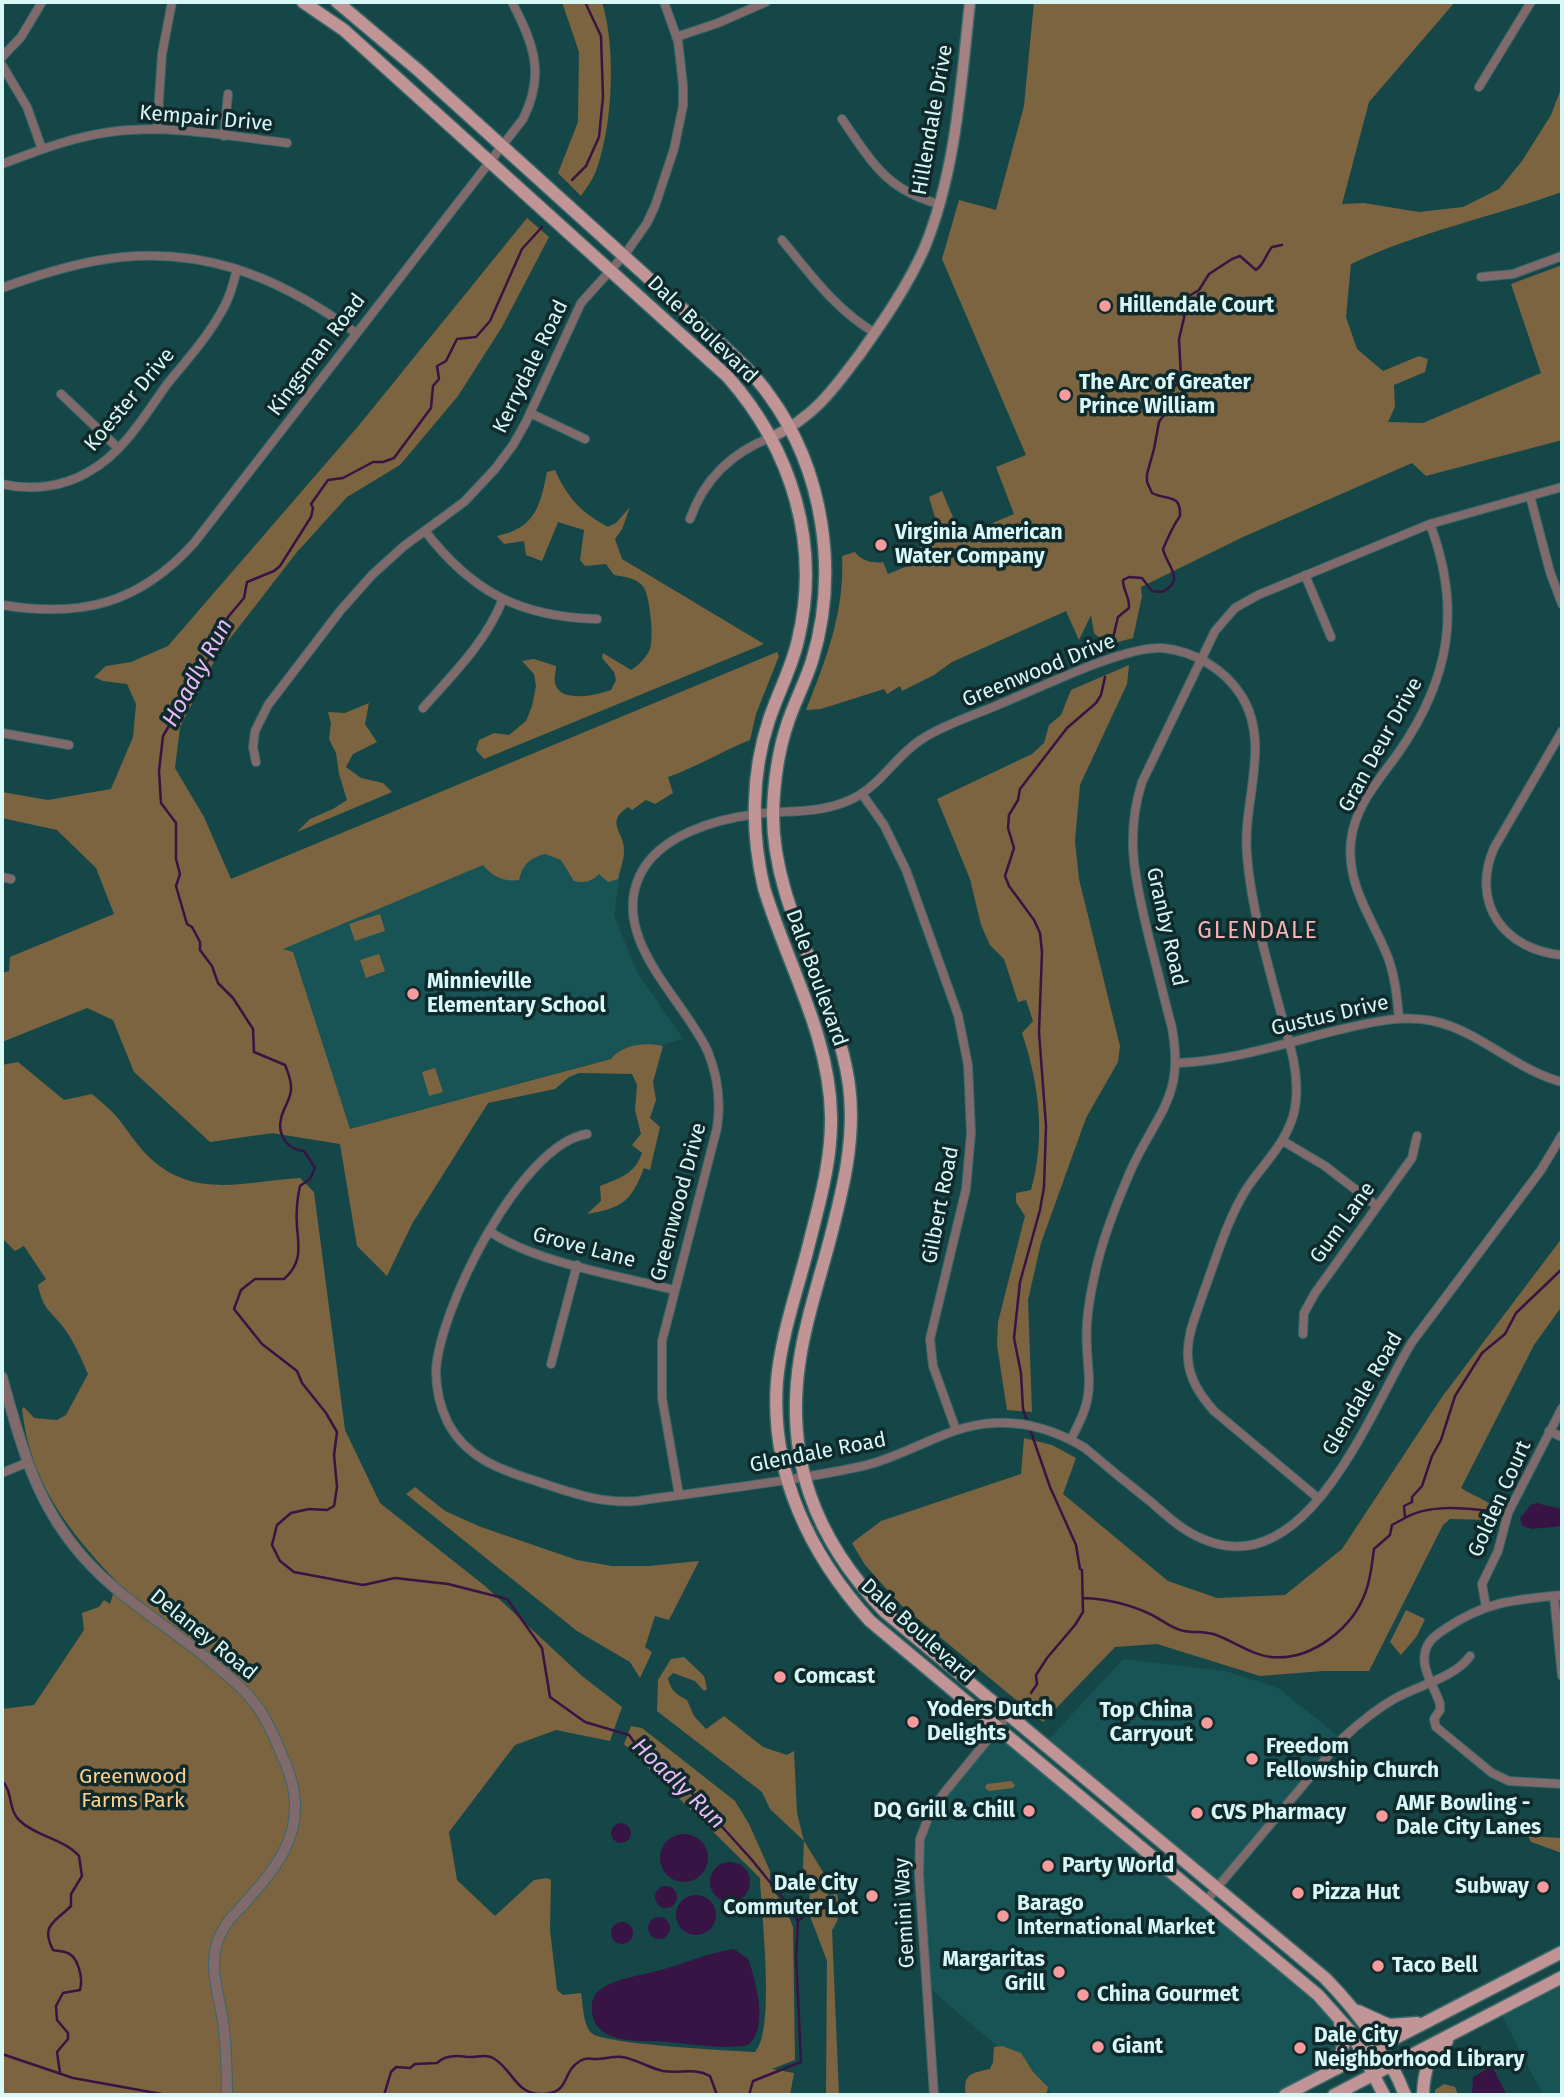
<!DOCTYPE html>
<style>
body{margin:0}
#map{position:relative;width:1564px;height:2097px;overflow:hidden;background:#164748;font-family:"Fira Sans",sans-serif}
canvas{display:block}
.frame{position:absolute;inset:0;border:4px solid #d8f7f7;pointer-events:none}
</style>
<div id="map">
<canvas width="1564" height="2097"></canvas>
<div class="frame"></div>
</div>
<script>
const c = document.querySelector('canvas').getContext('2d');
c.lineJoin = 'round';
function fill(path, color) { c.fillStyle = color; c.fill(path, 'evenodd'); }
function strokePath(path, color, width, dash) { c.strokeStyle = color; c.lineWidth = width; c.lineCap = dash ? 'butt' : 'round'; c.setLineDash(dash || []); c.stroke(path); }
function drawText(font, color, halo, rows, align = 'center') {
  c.font = font + ' "Fira Sans",sans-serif'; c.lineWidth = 7; c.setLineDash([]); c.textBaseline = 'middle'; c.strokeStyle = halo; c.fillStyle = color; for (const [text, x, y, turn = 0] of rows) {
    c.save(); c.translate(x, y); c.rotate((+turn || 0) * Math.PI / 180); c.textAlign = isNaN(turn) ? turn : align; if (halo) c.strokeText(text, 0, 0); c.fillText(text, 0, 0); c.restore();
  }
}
const built = new Path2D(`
 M572 827 622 859 614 915 637 972 683 1039 350 1129 209 1138 120 1017Z
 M1123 1659 1225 1671 1278 1688 1342 1739 1217 1888 1044 1745Z
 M998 1728 1323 2001 1343 2034 1336 2069 1285 2095H1054L927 1986 919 1853 934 1807Z
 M1562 1977V2095H1543L1499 2010Z`);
const green = new Path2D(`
 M562 2H602C616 47 613 123 597 168 594 178 587 187 581 196L558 173 578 122 579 52Z
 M1034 2H1455L1369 102 1342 204 1364 203 1419 212 1463 207 1499 189 1522 161 1551 115 1562 86V192C1492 217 1418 232 1351 264L1346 317 1357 349 1383 371 1419 356 1428 359 1425 372 1394 385 1395 407 1388 422 1423 423 1541 373 1511 284 1562 265V440L1426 476 1412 463 1243 537 1141 587 1142 596 1133 638 1107 645 1094 633 1091 615 1079 640 1066 611 952 662 934 675 902 691 900 686 887 694 884 689 821 709 806 710C826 660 845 611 842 556L855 552C860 560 873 564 883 562L888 574 915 563 912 551 941 538 929 497 942 491 961 536 1014 514 996 467 1026 455 942 259 959 200 996 210 1024 106Z
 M527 218 549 237 502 327 458 396 400 465 347 497 297 552 218 654 180 727 175 768 204 817 231 879 777 652 779 656 756 714 750 740C722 751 697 767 668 777L673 793 655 804 646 800 632 810 628 807C604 823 625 832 624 851 624 860 620 870 618 879L608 882 599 874C592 882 584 883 574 881L561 860 545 854C530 858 523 864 519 880 504 882 493 877 483 865L283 949 293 952 350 1129 611 1059C622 1044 647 1042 663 1046L653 1082 656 1100 650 1118 660 1127 650 1170 644 1168C631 1202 622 1208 587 1214L601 1201 600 1186C620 1178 635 1174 642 1153L632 1145 641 1134 635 1110 637 1085 632 1074 579 1073 569 1077 555 1089 488 1103 412 1224 387 1276 357 1246 340 1144 272 1133 210 1142 134 1072 113 1020 87 1008 2 1042V973L9 971 10 957 114 914 96 868 57 830 2 818V792L48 800 111 789 133 737 136 704 127 684 103 681 94 677 106 666 131 662 168 646 360 424Z
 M555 470C568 499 581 512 608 527L616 523 630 507 622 529 615 539 622 559 764 644 484 759 476 750 479 740 494 733 509 735 526 721 532 706 536 686 534 674 522 661 534 659 556 666C556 671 554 678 555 683 560 704 597 695 611 690L616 680 614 672 602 658 603 653 631 670C639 665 646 658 650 649 654 640 650 597 644 588 638 578 625 577 614 575L606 564 585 566 580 560 584 530 558 522 542 561 526 555 524 541 504 544 497 536C535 528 540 507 547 472Z
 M1129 665 1127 684 1080 785 1075 841 1079 879 1120 1046 1118 1062 1086 1118 1041 1243 1028 1300 1032 1412 1007 1410 997 1345 998 1322 1025 1216 1016 1202V1193L1031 1190C1046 1137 1039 1084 1022 1033L1033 1021 1026 1000 1018 1002 1004 959 990 945 981 925 970 879 937 799 1032 754 1044 743 1049 725 1061 715 1071 690Z
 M369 703 365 724 377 742 353 754 346 767 361 778 383 783 392 792 297 832 310 819 333 809 347 800 339 774 336 753 329 739 331 723 328 712 345 713Z
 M380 914 385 931 355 941 349 924Z
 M379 954 385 971 366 978 360 960Z
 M18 1062 64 1100 92 1094C100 1101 109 1108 116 1116 127 1129 137 1146 150 1158 195 1200 247 1181 300 1178L314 1192 345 1430 380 1503 485 1586 582 1676 622 1707 610 1741 556 1730 515 1745 449 1832 457 1880 495 1916 534 1880 547 1878 551 1880 550 1930 557 1990 563 1995 581 1993C583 2004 583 2028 593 2034 607 2044 731 2051 755 2052 776 2032 761 1911 760 1878L624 1744 631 1726 642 1728 735 1801 749 1824 770 1871V1886L785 1907 793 1927 795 2060 772 2069 794 2073 790 2095H2V1709L34 1705 84 1630 82 1613 99 1607 104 1600 110 1604 117 1582C68 1531 30 1482 22 1409L24 1407 34 1418 57 1420 66 1415 88 1374C81 1358 74 1342 64 1328 50 1310 43 1310 38 1285L46 1279 24 1246 15 1251 2 1238V1065Z
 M435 1068 443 1092 429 1096 422 1072Z
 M1562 1238V1306L1534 1345 1461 1488C1474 1497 1492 1500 1499 1515L1497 1519 1491 1520 1450 1519 1443 1525 1369 1671H1323L1260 1676 1157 1644 1115 1647 1043 1722 901 1605 865 1565 852 1543 881 1521 1021 1474 1024 1438 1052 1445 1076 1458 1063 1494 1168 1581 1217 1598 1285 1595 1342 1549 1442 1397Z
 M415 1487 445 1511 481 1527 577 1560 612 1566H649L699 1561 669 1620 655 1616 645 1647 652 1652 640 1678 630 1662 577 1631 406 1494Z
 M1406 1610 1425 1619 1417 1636 1401 1655 1390 1642Z
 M684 1657 704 1676 707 1689 704 1691 695 1681 673 1673 668 1678C670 1690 677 1695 687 1700L694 1716 706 1729 724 1716 763 1747 787 1755 794 1751 797 1813 804 1841 825 1875 828 1895 837 1894C840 1910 841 1917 832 1930L839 2095H826L827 1961 807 1908 810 1895 803 1867 804 1841 770 1809 762 1792 657 1711 658 1680 671 1659Z
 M1011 1781 1015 1785 1013 1788 989 1791 985 1788 987 1784Z
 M1528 1836 1562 1838V1853L1531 1842Z
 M1002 2046 1021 2053 1033 2072 1048 2087 1047 2092 1041 2095H966C962 2073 973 2073 990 2069L993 2062 994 2047Z
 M1444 2084 1455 2087 1458 2095H1435V2090Z`);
const water = new Path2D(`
 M1536 1503 1562 1509V1526L1532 1529 1522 1526 1520 1518 1531 1505Z
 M611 1833a10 10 0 1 1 20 0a10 10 0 1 1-20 0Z
 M660 1858a24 24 0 1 1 48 0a24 24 0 1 1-48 0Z
 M710 1882a20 20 0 1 1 40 0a20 20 0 1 1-40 0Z
 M655 1897a11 11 0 1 1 22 0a11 11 0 1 1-22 0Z
 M676 1915a20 20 0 1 1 40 0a20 20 0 1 1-40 0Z
 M648 1928a11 11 0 1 1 22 0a11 11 0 1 1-22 0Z
 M611 1933a11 11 0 1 1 22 0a11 11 0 1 1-22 0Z
 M734 1949 748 1959C756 1980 769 2030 748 2045 723 2050 694 2044 668 2042 642 2040 596 2046 592 2012 591 2003 593 1994 601 1989 617 1978 639 1976 657 1971 684 1964 707 1953 734 1949Z
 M1489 2068H1493L1507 2095H1472L1473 2077Z`);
const stream = new Path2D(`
 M572 180 586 166 599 137 603 97 601 36 585 2
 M542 227 522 249 490 321 476 337 457 339 446 361 437 366 439 379 433 386 431 408 394 458 383 462H373L343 478 328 480 311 504 313 508 311 517 280 566 274 571 247 582 244 598 228 617 220 640 163 736 159 771 161 803 176 823V859L180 874 176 886 187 924 192 927 200 942V950L212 966 218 983 233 998 253 1029 254 1052 285 1065C288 1072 291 1079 291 1087 292 1099 283 1107 281 1119 277 1135 288 1150 304 1151L315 1168 310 1179 300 1186C297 1199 296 1214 297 1227 299 1248 302 1263 284 1279H255L241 1290 234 1309 262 1344 297 1371 302 1383 326 1413 337 1432 334 1455 337 1487 334 1506 327 1510 309 1509 291 1513 277 1525 272 1545 280 1561 294 1572 363 1585 395 1578 448 1584 507 1599 542 1648 550 1697 585 1722 629 1735 642 1753 679 1779 752 1860 786 1902 798 1921 796 1957 801 2062 753 2081 749 2095
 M1113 638 1118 617 1129 608C1130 597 1123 591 1123 580L1129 577 1142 578 1152 591 1162 592C1187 580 1166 565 1163 549 1169 536 1171 529 1180 516 1181 493 1168 501 1152 493L1147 482V474L1154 449 1159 422 1167 410C1165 392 1172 392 1181 378L1179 339 1184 318V304L1189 296 1199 290 1209 274 1232 259 1240 256 1256 270C1264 265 1266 254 1272 247L1282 245
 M1405 1518C1428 1504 1465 1508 1491 1511
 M1083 1598C1106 1599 1129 1604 1150 1614 1161 1619 1172 1629 1184 1631 1195 1633 1205 1631 1216 1635 1233 1641 1252 1655 1271 1657 1312 1661 1353 1628 1366 1591 1371 1577 1372 1563 1374 1549L1390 1535 1392 1525 1405 1518 1404 1506 1412 1502V1497L1422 1486 1432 1456 1441 1440 1455 1396 1482 1353 1505 1334 1516 1313 1562 1269
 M1031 1693 1037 1684 1036 1675 1047 1658 1075 1625 1083 1612 1082 1570 1080 1569 1076 1545 1050 1487 1023 1409 1021 1373 1014 1338 1020 1282 1040 1210 1044 1187 1046 1126 1039 1032 1042 952 1040 933 1034 920 1009 886 1005 876 1014 848 1008 828 1009 815 1018 800 1020 789 1067 728 1096 703 1101 695 1105 677
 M2 1781C13 1791 8 1811 20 1821 37 1837 64 1839 79 1856L82 1876 71 1894V1906C55 1922 40 1925 53 1950 57 1951 61 1951 65 1952 79 1955 83 1979 80 1990L63 1993 56 2006 57 2020 68 2033V2039L57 2052 60 2073
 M798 1921 810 1912 828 1907
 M2 2054 73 2078 167 2095
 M384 2095 391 2072 396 2067 410 2068 415 2064 437 2063C445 2055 456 2055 467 2057 476 2058 485 2053 493 2058 514 2070 515 2095 543 2094 571 2093 561 2072 580 2061 586 2057 589 2059 595 2059 604 2059 613 2056 622 2057 636 2059 649 2068 663 2071 679 2074 694 2067 710 2076L717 2095`);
const minor = new Path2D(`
 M676 37 718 23 766 2
 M2 57 21 37 42 2
 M2 65 27 107 42 149
 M1479 87 1531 2
 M842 119C871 161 886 190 939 204
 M157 129 162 54 172 2
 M224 136 228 94
 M2 164C37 151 72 137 110 132 168 124 229 136 287 143
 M782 240C811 275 836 310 875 333
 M1481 277 1513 274 1562 256
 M2 288C32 277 63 267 95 261 195 242 277 275 356 333
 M61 394 118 448
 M530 413 585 439
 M2 484C31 491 64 487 90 471 124 452 146 413 168 383 186 361 206 339 220 314 229 300 233 285 237 269
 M1530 496 1550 572 1562 604
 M690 519C704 479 732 452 772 437
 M425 531C472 592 520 617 597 619
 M1305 575 1331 637
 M2 605C81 618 139 604 194 543L523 119C546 74 533 43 512 2
 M423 708C453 674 486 642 503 599
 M1562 731 1494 848C1470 903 1504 950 1562 955
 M2 733 69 745
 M256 762 253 747 255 731 268 705 340 611 372 575 404 546 464 502 495 469 513 445 526 422 581 303 626 253 647 223 655 206 674 149 683 106V85L678 41 664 2
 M862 794 884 825 906 870 958 1015 968 1065 971 1133 966 1189 930 1339 933 1366 956 1430
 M2 877 11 879
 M1399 1018C1397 997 1395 975 1387 955 1371 916 1346 885 1351 840 1356 804 1379 780 1399 752 1450 678 1462 609 1430 524
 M1177 1063C1232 1061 1285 1043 1338 1030 1369 1023 1401 1014 1433 1021 1480 1031 1515 1070 1562 1082
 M587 1134C521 1144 439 1309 436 1371 436 1389 440 1407 448 1423 466 1457 498 1469 533 1480 568 1492 600 1504 637 1501 712 1490 789 1482 863 1466 908 1456 947 1425 994 1423 1027 1421 1057 1431 1085 1448 1106 1466 1128 1484 1151 1502 1167 1516 1183 1531 1203 1539 1308 1585 1371 1408 1412 1342L1541 1170 1562 1135
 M1283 1141 1325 1166 1377 1206
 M489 1231C536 1263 617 1275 674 1290
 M1303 1334 1304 1313 1315 1293 1412 1158 1417 1136
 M551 1364 577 1265
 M1549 1431 1562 1437
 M1071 1439C1078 1425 1086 1411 1088 1395 1091 1379 1087 1363 1087 1347 1085 1324 1089 1300 1094 1278 1101 1242 1116 1205 1130 1172 1156 1113 1185 1099 1172 1028 1164 998 1157 968 1149 938 1136 883 1124 838 1142 782L1215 631 1235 608 1258 595 1430 524 1562 487
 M2 1473 26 1463
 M679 1495 662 1398V1341L717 1128C721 1102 718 1077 708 1052 685 1000 609 939 640 875 659 835 716 819 757 814 790 810 819 814 850 800 880 787 895 756 922 739 945 724 975 715 1000 704 1040 688 1123 646 1162 648 1194 651 1224 669 1241 695 1272 744 1242 801 1247 855 1251 906 1266 957 1279 1006 1288 1039 1301 1073 1295 1108 1289 1140 1265 1162 1247 1188 1227 1220 1217 1256 1204 1291 1197 1313 1186 1335 1188 1358 1189 1379 1200 1395 1214 1411L1318 1498
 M1562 1595C1515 1600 1486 1601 1445 1629 1436 1635 1427 1641 1425 1653 1421 1669 1435 1688 1440 1704V1710L1434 1719 1436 1727 1492 1773 1509 1781 1562 1784
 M1554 1596 1562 1676
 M1486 1607 1482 1584 1498 1551 1508 1513 1562 1408
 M1205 1902 1342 1739C1358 1724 1375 1710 1394 1699 1417 1686 1456 1677 1470 1656
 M934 2095 919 1874 920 1839 929 1816 944 1793 1008 1715`);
const tertiary = new Path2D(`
 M2 1377C21 1445 35 1503 84 1558 122 1601 172 1628 215 1665 230 1677 245 1690 257 1706 267 1720 274 1736 281 1753 287 1766 292 1779 294 1793 301 1840 273 1871 244 1904 233 1915 222 1927 217 1943 209 1968 219 1996 223 2021 226 2045 227 2071 227 2095`);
const secondary = new Path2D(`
 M772 437C814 417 833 390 860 354 884 320 907 287 924 249 956 172 961 84 970 2`);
const primary = new Path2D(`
 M303 2 344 30 728 377C792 450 821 544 798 640 792 667 778 693 769 720 751 774 751 833 764 888 787 964 830 1036 831 1116 832 1163 818 1207 807 1252 796 1294 781 1337 777 1381 770 1473 810 1555 870 1621L1318 1995 1351 2032 1384 2095
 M337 2 418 70 718 341C736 358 755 375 769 395 824 470 839 573 812 661 805 683 794 703 787 725 778 752 774 782 773 812 772 909 836 991 849 1085 856 1138 843 1189 830 1239 820 1278 806 1318 800 1358 784 1459 815 1539 885 1612L1325 1978C1358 2012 1388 2051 1405 2095
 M1358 2011 1389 2025 1417 2023
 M1336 2069 1344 2043 1340 2023
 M1285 2095 1562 1952
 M1334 2095 1562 1977
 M1423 2095C1424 2068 1428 2059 1447 2041`);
const markers = [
 [1105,306,7,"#f59b9e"],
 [1065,395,7,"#f59b9e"],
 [881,545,7,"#f59b9e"],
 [413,994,7,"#f59b9e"],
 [780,1677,7,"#f59b9e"],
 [913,1722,7,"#f59b9e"],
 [1207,1723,7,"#f59b9e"],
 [1252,1759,7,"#f59b9e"],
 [1029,1811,7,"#f59b9e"],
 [1197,1813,7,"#f59b9e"],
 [1382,1816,7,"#f59b9e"],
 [1048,1866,7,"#f59b9e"],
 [1543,1887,7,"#f59b9e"],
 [1298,1893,7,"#f59b9e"],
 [872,1896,7,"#f59b9e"],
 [1003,1916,7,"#f59b9e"],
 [1378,1966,7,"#f59b9e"],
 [1059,1972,7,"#f59b9e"],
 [1083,1995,7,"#f59b9e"],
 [1098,2047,7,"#f59b9e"],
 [1300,2048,7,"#f59b9e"]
];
const streetNames = [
 ["Kempair Drive",206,119,5],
 ["Hillendale Drive",933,120,-80],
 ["Dale Boulevard",702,330,44],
 ["Kingsman Road",317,355,-53],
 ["Kerrydale Road",531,367,-64],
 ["Koester Drive",130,400,-50],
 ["Greenwood Drive",1039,671,-22],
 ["Gran Deur Drive",1381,745,-61],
 ["Granby Road",1166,927,77],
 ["Dale Boulevard",816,978,70],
 ["Gustus Drive",1330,1016,-13],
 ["Greenwood Drive",679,1202,-75],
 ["Gilbert Road",941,1205,-79],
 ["Gum Lane",1343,1223,-54],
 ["Grove Lane",584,1248,15],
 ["Glendale Road",1363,1394,-60],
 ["Glendale Road",818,1453,-11],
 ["Golden Court",1500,1499,-66],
 ["Dale Boulevard",917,1631,42],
 ["Delaney Road",203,1635,39],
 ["Gemini Way",905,1913,-93]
];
const poiNames = [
 ["Hillendale Court",1119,306],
 ["The Arc of Greater",1079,383],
 ["Prince William",1079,407],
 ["Virginia American",895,533],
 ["Water Company",895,557],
 ["Minnieville",427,982],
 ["Elementary School",427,1006],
 ["Comcast",794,1677],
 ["Yoders Dutch",927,1710],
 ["Delights",927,1734],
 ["Top China",1193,1711,"right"],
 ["Carryout",1193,1735,"right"],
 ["Freedom",1266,1747],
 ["Fellowship Church",1266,1771],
 ["AMF Bowling -",1396,1804],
 ["Dale City Lanes",1396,1828],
 ["DQ Grill & Chill",1015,1811,"right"],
 ["CVS Pharmacy",1211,1813],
 ["Party World",1062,1866],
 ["Dale City",858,1884,"right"],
 ["Commuter Lot",858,1908,"right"],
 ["Subway",1529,1887,"right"],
 ["Pizza Hut",1312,1893],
 ["Barago",1017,1904],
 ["International Market",1017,1928],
 ["Margaritas",1045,1960,"right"],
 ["Grill",1045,1984,"right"],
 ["Taco Bell",1392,1966],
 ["China Gourmet",1097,1995],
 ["Dale City",1314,2036],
 ["Neighborhood Library",1314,2060],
 ["Giant",1112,2047]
];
const parkNames = [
 ["Greenwood",133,1777],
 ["Farms Park",133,1801]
];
const waterNames = [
 ["Hoadly Run",198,673,-61],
 ["Hoadly Run",678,1784,44]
];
const neighbourhoodNames = [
 ["GLENDALE",1258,932]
];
fill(built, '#185455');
fill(green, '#7c6440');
fill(water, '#371443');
strokePath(stream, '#371443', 2.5);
strokePath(minor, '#396768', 10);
strokePath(tertiary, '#396768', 12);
strokePath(secondary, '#396768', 13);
strokePath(primary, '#396768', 15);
strokePath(minor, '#816a6b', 8);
strokePath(tertiary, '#816a6b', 10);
strokePath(secondary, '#a58282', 10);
strokePath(primary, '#c19495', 12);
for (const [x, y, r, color] of markers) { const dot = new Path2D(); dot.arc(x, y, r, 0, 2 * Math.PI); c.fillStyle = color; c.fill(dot); strokePath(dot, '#102a2b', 2.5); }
drawText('21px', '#d8f7f7', '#102a2b', streetNames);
drawText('bold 21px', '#d8f7f7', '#102a2b', poiNames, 'left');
drawText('21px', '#fcd08e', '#102a2b', parkNames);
drawText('italic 23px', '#e7b9f7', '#102a2b', waterNames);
c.letterSpacing = '2px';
drawText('23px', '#f6b2b4', '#102a2b', neighbourhoodNames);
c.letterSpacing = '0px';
</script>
